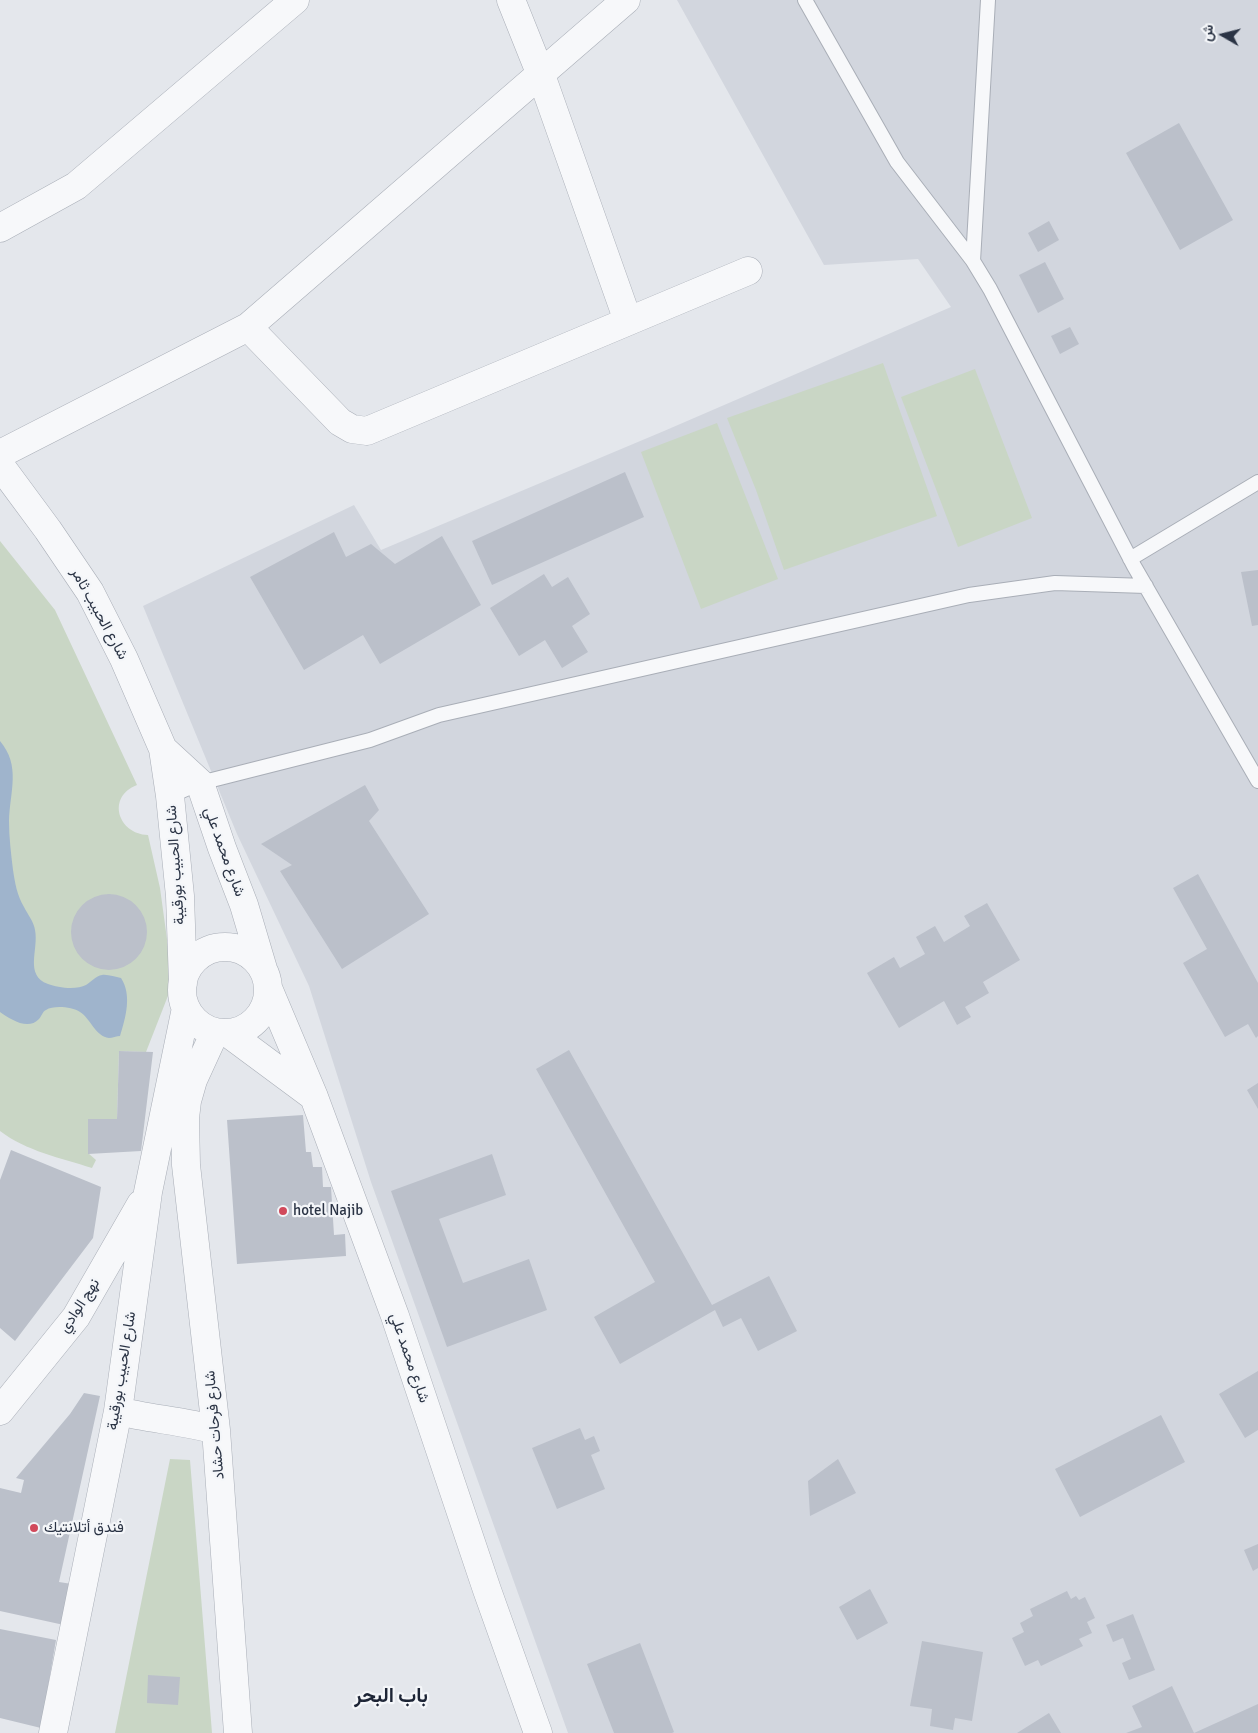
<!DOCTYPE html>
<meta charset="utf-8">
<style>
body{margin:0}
#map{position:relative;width:1258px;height:1733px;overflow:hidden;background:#e4e7ec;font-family:Signika,Vazirmatn,sans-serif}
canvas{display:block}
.north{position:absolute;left:1198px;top:10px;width:50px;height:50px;-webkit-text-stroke:4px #f4f6f9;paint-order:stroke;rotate:278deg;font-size:14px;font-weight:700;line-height:20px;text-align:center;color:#2b3445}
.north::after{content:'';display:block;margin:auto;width:18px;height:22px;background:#2b3445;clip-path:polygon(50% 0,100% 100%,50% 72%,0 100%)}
</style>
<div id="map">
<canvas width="1258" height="1733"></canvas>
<div class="north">ش</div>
</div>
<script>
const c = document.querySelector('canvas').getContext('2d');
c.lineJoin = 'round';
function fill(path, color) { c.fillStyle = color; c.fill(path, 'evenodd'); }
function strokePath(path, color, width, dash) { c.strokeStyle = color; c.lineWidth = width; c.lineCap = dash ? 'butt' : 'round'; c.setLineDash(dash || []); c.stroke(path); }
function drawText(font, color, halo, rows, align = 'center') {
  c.font = font + ' Signika,Vazirmatn,sans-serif'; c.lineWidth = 4.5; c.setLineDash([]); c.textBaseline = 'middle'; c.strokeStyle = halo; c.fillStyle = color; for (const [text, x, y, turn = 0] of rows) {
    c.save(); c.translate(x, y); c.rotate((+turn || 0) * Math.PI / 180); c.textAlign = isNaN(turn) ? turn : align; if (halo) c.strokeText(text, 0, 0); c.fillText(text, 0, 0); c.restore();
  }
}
const built = new Path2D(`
 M677 0H1258V1733H568L371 1182 309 986 237 834 143 606 354 505 381 550 664 431 951 307 918 259 824 265Z`);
const green = new Path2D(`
 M883 363 937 516 784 570 756 490 727 418Z
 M975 369 1032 518 958 547 901 397Z
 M717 423 778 579 701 609 641 452Z
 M0 541 55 610 137 785C106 797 118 834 148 835L160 888 173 983 146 1052 119 1051 117 1119H88V1153L96 1160 92 1168C61 1158 26 1151 0 1131Z
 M170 1459 190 1460 212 1733H115Z`);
const water = new Path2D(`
 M0 741C21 766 10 791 9 821 9 837 11 854 13 870 15 883 17 895 24 907 28 915 34 922 35 930 39 950 24 975 48 984 58 988 77 990 86 985 91 982 96 976 102 975 107 974 115 977 121 978 132 995 126 1017 120 1036 117 1036 112 1038 109 1038 96 1037 90 1018 80 1012 72 1007 54 1005 46 1010 42 1012 42 1016 39 1019 28 1031 10 1019 0 1012Z`);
const building = new Path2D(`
 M1179 123 1233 220 1180 250 1126 153Z
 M1049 221 1059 240 1038 252 1028 233Z
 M1045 262 1064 299 1038 313 1019 275Z
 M1070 327 1079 344 1060 354 1051 336Z
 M625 472 644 517 492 585 472 541Z
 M334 532 346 557 371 544 395 564 442 536 481 605 380 664 363 635 304 670 250 577Z
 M1258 570V625L1252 626 1241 572Z
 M544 574 552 587 568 577 590 614 572 626 588 652 562 668 545 640 519 656 490 608Z
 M365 785 379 810 369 821 429 914 342 969 280 871 292 865 261 844Z
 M1198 874 1258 983V1036L1256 1038 1248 1024 1225 1037 1183 963 1207 949 1173 888Z
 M71 932a38 38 0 1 1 76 0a38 38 0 1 1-76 0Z
 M987 903 1020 960 983 982 989 993 965 1007 971 1017 957 1025 944 1001 899 1028 867 973 894 957 900 968 925 954 916 937 935 926 944 942 970 926 964 916Z
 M569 1050 712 1305 769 1276 797 1331 758 1351 741 1318 723 1327 715 1310 620 1364 594 1317 655 1282 536 1069Z
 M119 1051 153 1052 141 1151 88 1154V1119H117Z
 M1258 1083V1109L1247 1090Z
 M303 1115 306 1152H311L313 1167H322L323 1187H331L334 1235 345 1234 346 1256 237 1264 227 1120Z
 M11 1150 101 1187 93 1238 15 1341 0 1328V1180Z
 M492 1154 506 1195 439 1219 463 1283 529 1259 547 1310 447 1347 391 1191Z
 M1258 1371V1430L1245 1438 1219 1394Z
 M84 1393 100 1396 59 1582 72 1584 64 1625 0 1611V1488L21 1493 24 1480 16 1478 70 1414Z
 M1161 1415 1185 1462 1080 1517 1055 1469Z
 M580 1428 585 1440 594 1436 600 1451 591 1455 605 1489 557 1509 532 1448Z
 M838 1459 856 1493 810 1516 808 1481Z
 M1258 1544V1568L1253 1571 1244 1550Z
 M870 1589 888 1623 857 1640 839 1607Z
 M1067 1591 1071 1599 1076 1596 1079 1600 1085 1597 1095 1618 1087 1622 1092 1633 1079 1639 1083 1646 1041 1666 1038 1660 1025 1666 1012 1638 1024 1632 1020 1623 1033 1616 1030 1609Z
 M1133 1614 1155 1670 1129 1680 1122 1663 1131 1659 1123 1638 1113 1642 1106 1625Z
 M0 1629 56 1640 41 1728 0 1718Z
 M922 1641 983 1652 972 1721 955 1718 953 1730 930 1726 932 1709 910 1706Z
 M640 1643 674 1732 672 1733H614L587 1664Z
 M148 1675 180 1677 178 1705 147 1703Z
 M1172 1686 1194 1733 1258 1704V1733H1126L1142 1727 1132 1706Z
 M1049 1713 1061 1733H1017Z`);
const service = new Path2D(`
 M805 0 897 162 973 261 990 289 1134 566 1258 781
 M973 261 988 0
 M1130 559 1258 482
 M170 796 200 783 370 740 439 715 969 595 1055 583 1146 586`);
const minor = new Path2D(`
 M511 0 541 75 628 321
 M0 228 76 186 295 0
 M248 327 340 422 352 429 367 431 748 271
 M0 454 248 327 626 0`);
const tertiary = new Path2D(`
 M0 465 48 530 90 592 124 659 163 749 170 796 180 896 183 983
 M163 749 200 783 222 848 244 905 263 969
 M182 990a43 43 0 1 1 86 0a43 43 0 1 1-86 0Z
 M268 988 314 1097 395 1316 487 1590 538 1733
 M215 1032 193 1080 187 1101 185 1118 186 1165 216 1430 238 1733
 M228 1033 313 1096
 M0 1411 76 1317 141 1204
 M118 1411C150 1419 184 1421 216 1430
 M53 1733 118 1411 148 1192 186 1008`);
const markers = [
 [283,1211,5,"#d1495b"],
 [34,1528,5,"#d1495b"]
];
const streetNames = [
 ["شارع الحبيب ثامر",99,614,61],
 ["شارع محمد علي",224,852,70],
 ["شارع الحبيب بورقيبة",176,865,-94],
 ["نهج الوادي",80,1306,-57],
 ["شارع محمد علي",409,1358,71],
 ["شارع الحبيب بورقيبة",122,1371,-81],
 ["شارع فرحات حشاد",215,1425,-95]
];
const poiNames = [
 ["hotel Najib",293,1211],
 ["فندق أتلانتيك",44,1528]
];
const districtNames = [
 ["باب البحر",391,1697]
];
fill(built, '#d2d6de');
fill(green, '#c9d6c5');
fill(water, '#9fb4cc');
fill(building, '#bbc0ca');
strokePath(service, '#a9aeb7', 16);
strokePath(minor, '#a9aeb7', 29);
strokePath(tertiary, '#a9aeb7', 29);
strokePath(service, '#f7f8fa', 14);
strokePath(minor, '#f7f8fa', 28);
strokePath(tertiary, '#f7f8fa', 28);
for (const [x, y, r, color] of markers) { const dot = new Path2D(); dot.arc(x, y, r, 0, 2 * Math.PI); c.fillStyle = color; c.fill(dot); strokePath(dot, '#f4f6f9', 2); }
drawText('15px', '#2b3445', '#f4f6f9', streetNames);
drawText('15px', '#2b3445', '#f4f6f9', poiNames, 'left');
drawText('bold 20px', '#1d2536', '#f4f6f9', districtNames);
</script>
